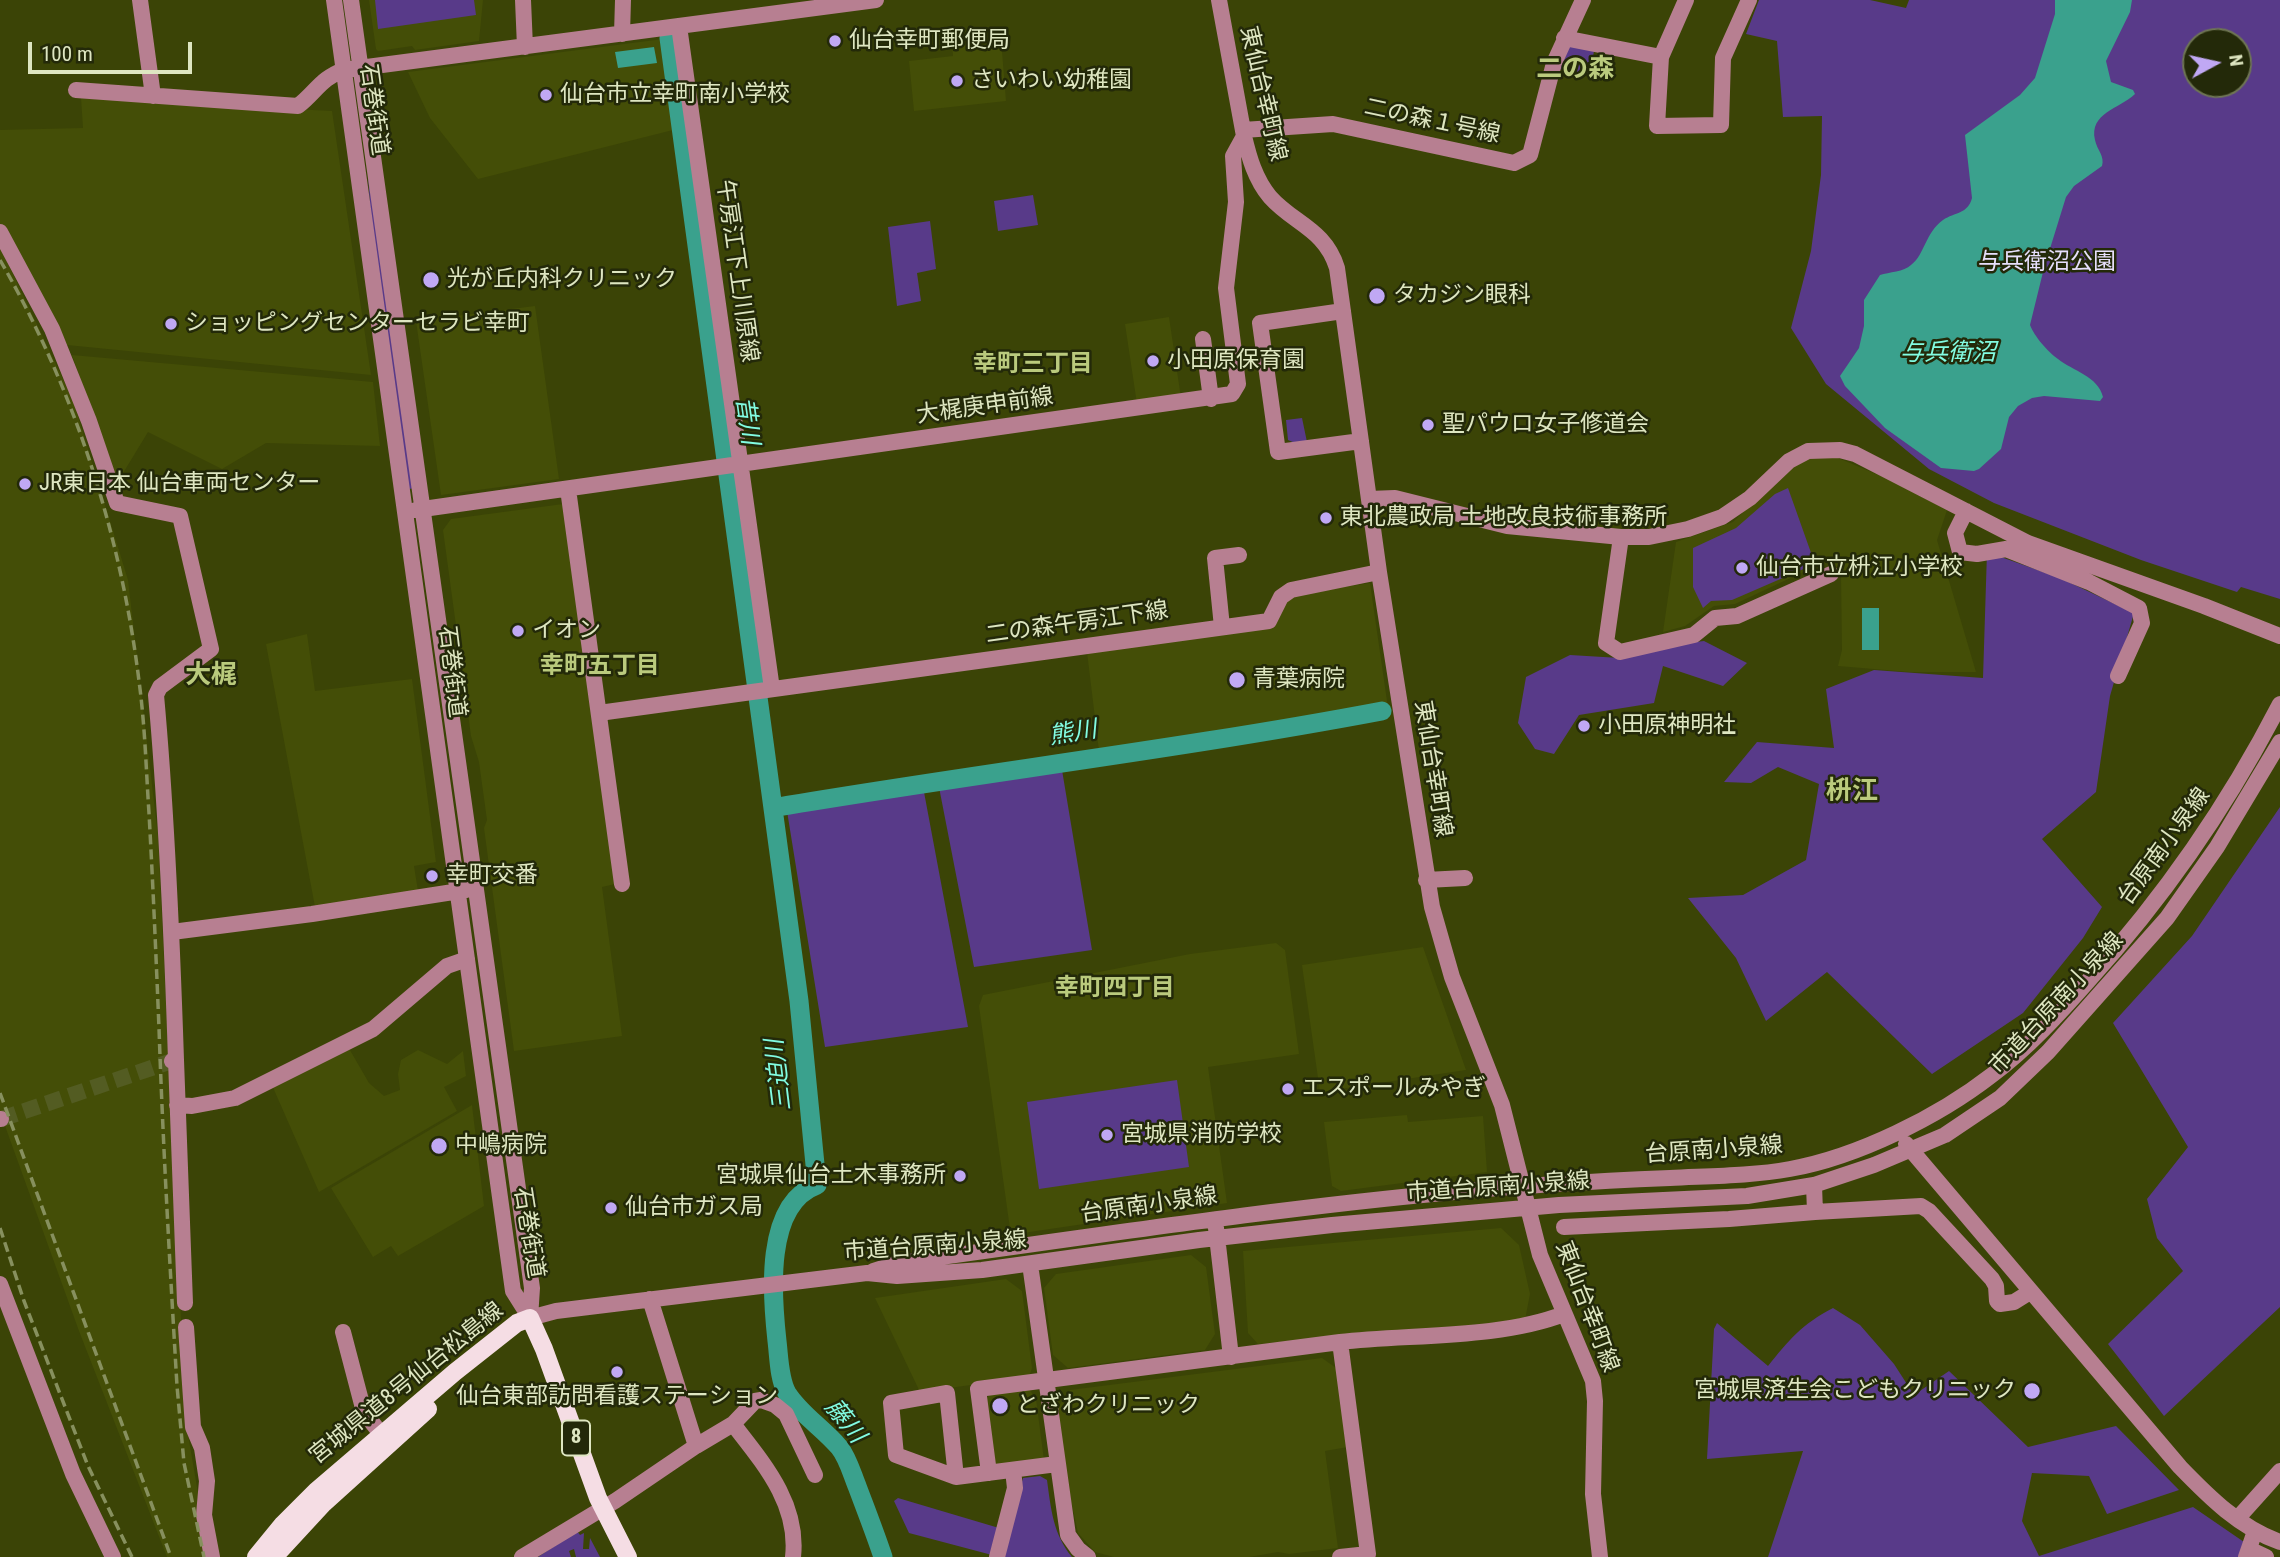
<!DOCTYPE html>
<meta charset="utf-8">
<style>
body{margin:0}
#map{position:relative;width:2280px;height:1557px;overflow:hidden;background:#3b4406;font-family:"Roboto Condensed",sans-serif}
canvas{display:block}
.north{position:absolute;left:2182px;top:28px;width:70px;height:70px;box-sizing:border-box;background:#232909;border:2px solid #6e7553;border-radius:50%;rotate:82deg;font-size:19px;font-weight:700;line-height:28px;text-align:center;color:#dee6c1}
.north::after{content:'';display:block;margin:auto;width:24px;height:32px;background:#c0a8f4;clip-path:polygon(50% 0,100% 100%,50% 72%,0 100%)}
.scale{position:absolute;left:28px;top:42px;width:164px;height:32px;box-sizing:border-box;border:4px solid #dee6c1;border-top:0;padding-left:9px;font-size:21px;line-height:24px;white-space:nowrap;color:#dee6c1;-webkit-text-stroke:5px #232909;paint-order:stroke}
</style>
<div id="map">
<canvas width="2280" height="1557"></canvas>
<div class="north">N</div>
<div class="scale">100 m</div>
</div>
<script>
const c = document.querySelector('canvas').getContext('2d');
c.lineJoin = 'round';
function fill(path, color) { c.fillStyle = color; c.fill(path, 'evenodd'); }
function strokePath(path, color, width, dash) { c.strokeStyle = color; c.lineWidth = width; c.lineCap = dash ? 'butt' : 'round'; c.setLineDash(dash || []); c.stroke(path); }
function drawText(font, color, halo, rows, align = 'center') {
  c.font = font + ' "Roboto Condensed","Noto Sans JP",sans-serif'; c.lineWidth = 5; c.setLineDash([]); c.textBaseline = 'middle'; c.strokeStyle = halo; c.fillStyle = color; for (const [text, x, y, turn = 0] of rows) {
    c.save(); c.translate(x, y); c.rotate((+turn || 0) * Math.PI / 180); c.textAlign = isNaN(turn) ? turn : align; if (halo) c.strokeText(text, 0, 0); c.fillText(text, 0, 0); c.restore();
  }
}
const built = new Path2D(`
 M369 0H483L479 41 415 50 412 46 378 51 376 49Z
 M663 39 677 129 478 179 430 118 408 72Z
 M1001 39 1006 101 914 111 909 61 953 56 952 45Z
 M81 98 332 111 371 375 67 345 0 226V130L83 128Z
 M0 247 73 400 128 580 158 836 186 1423 209 1557H167L79 1331 0 1112Z
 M535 306 559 479 441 495 416 321Z
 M1169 317 1181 398 1137 404 1125 324Z
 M72 355 373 382 380 446 266 443 222 469 148 432 117 483Z
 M1831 455 1888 479 1947 510 1937 540 1976 672H1909L1838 666 1842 650 1841 576 1831 559 1735 604 1714 606 1685 626 1663 632 1676 542 1733 522 1794 463 1813 456Z
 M563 504 615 884 602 887 622 1036 514 1051 484 828 487 820 479 762 471 736 443 530 451 519Z
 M1370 583 1388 708 1099 751 1087 652 1277 620 1285 602 1299 594Z
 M307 634 315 691 412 679 436 862 414 866 418 891 315 907 266 644Z
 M1276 943 1285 950 1299 1054 1208 1067 1227 1203 1016 1234 1010 1229 979 1006 983 995 1190 954Z
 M1423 947 1466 1070 1320 1092 1302 965Z
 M347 1045 369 1083 384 1096 400 1090 398 1074 401 1060 418 1050 447 1064 463 1051 466 1076 444 1087 457 1111 319 1192 271 1083Z
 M472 1105 484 1206 398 1256 391 1246 373 1257 331 1188Z
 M1407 1115 1408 1122 1483 1116 1487 1172 1341 1191 1332 1186 1324 1122Z
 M1501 1228 1519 1245 1530 1294 1525 1320 1258 1344 1248 1333 1243 1251Z
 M1191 1255 1206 1267 1215 1334 1205 1350 1068 1368 1053 1355 1044 1288 1056 1274Z
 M1006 1279 1022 1291 1032 1368 1029 1377 920 1392 875 1298Z
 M1322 1358 1336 1368 1348 1447 1325 1451 1338 1548 1289 1554 1278 1552 1249 1557H1114L1095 1552 1078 1533 1062 1458 1056 1410 1070 1390Z
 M1029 1389 1036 1399 1044 1460 997 1466 993 1463 984 1402 990 1394Z`);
const green = new Path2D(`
 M375 0H474L476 15 378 29Z
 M1759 0H1870L1906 8 1909 0H2280V599L2241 587 2237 592 2141 560 1994 503 1929 469 1826 384 1791 328 1811 251 1821 175 1822 116 1783 117 1777 41 1746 34ZM2196 42H2238V84H2196Z
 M1571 43 1594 51 1590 74 1559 69Z
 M367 159 415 488 409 489 371 220Z
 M1033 195 1038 225 998 231 994 201Z
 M930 221 936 269 917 273 921 301 897 306 888 227Z
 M1302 418 1307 442 1295 443 1288 440 1286 420Z
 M1788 488 1815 564 1732 600 1711 601 1703 608 1693 587V548L1736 528 1775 494Z
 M1987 552 2060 578 2134 613 2110 696 2096 792 2042 839 2102 907 2083 938 2023 1013 1932 1074 1827 972 1766 1021 1736 958 1688 898 1743 895 1806 860 1819 784 1778 767 1751 783 1724 782 1757 742 1834 748 1826 689 1874 670 1983 678Z
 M1704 641 1747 663 1723 686 1663 666 1654 703 1579 715 1554 754 1535 749 1518 723 1526 677 1570 655 1620 658 1670 645Z
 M1061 764 1092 950 974 967 938 782Z
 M924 792 968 1027 825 1047 787 811Z
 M2280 807V1307L2164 1416 2108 1344 2183 1271 2157 1238 2147 1199 2188 1147 2113 1023 2192 936Z
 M1177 1080 1189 1167 1039 1189 1027 1102Z
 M1833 1308 1860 1325 1894 1364 1914 1395 1949 1371 2028 1447 2116 1426 2179 1490 2107 1514 2089 1476 2032 1473 2022 1521 2039 1556 2193 1507 2244 1542 2239 1557H1768L1803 1451 1707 1459 1714 1329 1717 1323 1768 1366C1789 1340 1802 1324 1833 1308Z
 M1040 1476 1047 1480C1051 1509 1053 1534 1072 1557H1002L1023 1478Z
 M898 1498 999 1528 992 1555 909 1533 894 1501Z
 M577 1531 580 1535 584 1533 583 1549H589L590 1538 600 1557H576L574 1549 569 1551 571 1557H538Z`);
const water = new Path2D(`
 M2055 0H2132L2130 12 2106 61 2111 82 2133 90 2135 94C2119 109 2089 113 2095 140 2097 150 2105 156 2102 166L2074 186 2066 197 2044 268 2030 325C2034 336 2048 352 2058 359 2073 371 2098 376 2103 397L2100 401 2044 396 2032 398 2018 406 2009 417 2001 449 1979 469 1974 471 1941 468 1885 428 1845 386 1840 376 1859 348 1864 326V300L1880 275C1889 272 1904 272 1911 265 1925 254 1925 233 1943 220 1955 212 1968 214 1972 198L1965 135 2020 95 2035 78 2055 14Z
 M654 47 657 63 618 68 615 52Z
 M1862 608H1879V650H1862Z`);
const river = new Path2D(`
 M669 38 799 1001 817 1185C764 1204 772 1296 777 1341 779 1357 779 1379 787 1393 800 1414 823 1428 839 1447 848 1458 852 1474 857 1486 866 1510 875 1533 883 1557
 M774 811 778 807C979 773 1181 749 1382 711`);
const minorTunnel = new Path2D(`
 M1 1119 172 1061`);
const minor = new Path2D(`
 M140 0 153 96
 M334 0 513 1291 530 1318
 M351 0 532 1288 530 1318
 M523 0 525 47
 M1219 0 1244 136C1249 157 1255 179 1270 197 1294 224 1325 229 1337 268L1379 572 1432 907 1452 977 1502 1105 1540 1255 1593 1381 1595 1401 1593 1494 1600 1557
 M1686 0 1661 57 1657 126 1721 125 1723 58 1749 0
 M679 26 772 689
 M622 34 623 0
 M1564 38 1661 57
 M76 90 298 106C316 92 321 78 344 70L876 0
 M1243 130 1333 124 1514 163 1530 155 1554 63 1583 0
 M0 232 52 329 89 421 117 503 180 516 211 649 160 687 156 695C167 816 172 938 176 1060L172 1061
 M1343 311 1260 323 1278 452 1361 441
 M1203 339 1211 399
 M568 489 622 884
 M1369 499 1395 498 1507 526 1621 537H1649L1688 529 1722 517 1750 498 1789 461 1808 451 1840 450 1855 454 2028 543 2204 606 2280 636
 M416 510 1232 394 1238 384 1226 288 1236 202 1233 156 1244 136
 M1966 511 1955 533 1960 552 1977 554 2006 549 2089 582 2139 608 2142 623 2118 676
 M1621 537 1606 643 1620 652 1694 635 1715 618 1737 616 1831 574
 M1222 627 1215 558 1239 555
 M599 713 1269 621 1281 597 1291 590 1379 572
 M1426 880 1465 878
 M172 932 312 914 466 890
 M176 1060 185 1303
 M177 1105 192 1106 235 1098 373 1029 447 966 467 959
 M0 1119H1
 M1906 1144 2180 1467C2209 1497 2240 1528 2280 1542
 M1815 1212 1921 1206 1929 1211 1992 1279 1996 1286 1997 1301 2000 1304 2014 1302 2030 1292
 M1564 1227 1729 1219 1815 1212 1814 1185
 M1216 1228 1231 1357
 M1030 1264 1068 1535 1078 1549 1088 1557
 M873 1271 898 1263C1083 1238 1268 1209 1454 1192 1526 1185 1598 1181 1670 1178 1710 1176 1751 1176 1790 1169 1857 1157 1938 1117 1992 1075 2028 1048 2059 1014 2089 980 2165 896 2228 805 2280 704
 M0 1284 73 1474 113 1557
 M650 1299 696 1446
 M530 1318 556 1311 867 1273 897 1276 982 1270 1199 1240 1332 1225 1559 1205 1747 1196 1814 1185 1874 1165 1945 1135 2000 1098 2048 1052 2167 918 2217 847 2280 742
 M186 1327 193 1427 202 1448 207 1481 204 1515 212 1557
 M343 1332 364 1412 381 1434
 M1340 1342C1410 1334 1499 1339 1564 1314
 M733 1424C764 1464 799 1504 793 1557
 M989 1473 978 1389 1340 1342 1368 1554 1340 1557
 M956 1477 947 1393 891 1403 896 1455 956 1477 1057 1464
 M2237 1519 2280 1471
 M2249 1549 2266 1557
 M522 1557 615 1501 696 1446 733 1424 755 1401 761 1400 775 1405 786 1414 815 1475
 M997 1557 1015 1488 1013 1470
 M2246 1557 2255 1531`);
const major = new Path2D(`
 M256 1557 283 1524 316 1491 455 1372 517 1323 530 1318 544 1349 598 1498 628 1557
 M274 1557 324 1503 428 1409`);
const rail = new Path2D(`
 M0 260C74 388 121 534 139 681 145 725 146 769 149 813 153 885 156 956 159 1028 163 1147 170 1267 177 1386L184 1463 204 1557
 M0 1093 171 1557
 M0 1228 24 1301 88 1466 132 1557`);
const markers = [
 [835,41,7,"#c0a8f4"],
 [957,81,7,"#c0a8f4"],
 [546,95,7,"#c0a8f4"],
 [431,280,9,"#c0a8f4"],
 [1377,296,9,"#c0a8f4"],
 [171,324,7,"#c0a8f4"],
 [1153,361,7,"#c0a8f4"],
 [1428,425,7,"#c0a8f4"],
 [25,484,7,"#c0a8f4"],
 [1326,518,7,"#c0a8f4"],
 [1742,568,7,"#c0a8f4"],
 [518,631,7,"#c0a8f4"],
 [1237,680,9,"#c0a8f4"],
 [1584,726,7,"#c0a8f4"],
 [432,876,7,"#c0a8f4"],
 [1288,1089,7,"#c0a8f4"],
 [1107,1135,7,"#c0a8f4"],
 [439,1146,9,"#c0a8f4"],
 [960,1176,7,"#c0a8f4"],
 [611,1208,7,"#c0a8f4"],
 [617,1372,7,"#c0a8f4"],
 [2032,1391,9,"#c0a8f4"],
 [1000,1406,9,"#c0a8f4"]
];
const shields = [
 [576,1438,28]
];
const shieldNames = [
 ["8",576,1438]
];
const poiNames = [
 ["仙台幸町郵便局",849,41],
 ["さいわい幼稚園",971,81],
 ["仙台市立幸町南小学校",560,95],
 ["光が丘内科クリニック",447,280],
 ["タカジン眼科",1393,296],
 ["ショッピングセンターセラビ幸町",185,324],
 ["小田原保育園",1167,361],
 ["聖パウロ女子修道会",1442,425],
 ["JR東日本 仙台車両センター",39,484],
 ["東北農政局 土地改良技術事務所",1340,518],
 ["仙台市立枡江小学校",1756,568],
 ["イオン",532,631],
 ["青葉病院",1253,680],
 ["小田原神明社",1598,726],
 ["幸町交番",446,876],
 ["エスポールみやぎ",1302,1089],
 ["宮城県消防学校",1121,1135],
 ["中嶋病院",455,1146],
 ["宮城県仙台土木事務所",946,1176,"right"],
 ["仙台市ガス局",625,1208],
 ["宮城県済生会こどもクリニック",2016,1391,"right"],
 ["仙台東部訪問看護ステーション",617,1397,"center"],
 ["とざわクリニック",1016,1406]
];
const streetNames = [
 ["東仙台幸町線",1262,94,77],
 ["石巻街道",373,110,82],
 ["二の森１号線",1432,122,12],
 ["午房江下上川原線",736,271,82],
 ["大梶庚申前線",985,407,-8],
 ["二の森午房江下線",1077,624,-8],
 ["石巻街道",451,672,83],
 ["東仙台幸町線",1432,769,81],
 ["台原南小泉線",2165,847,-54],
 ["市道台原南小泉線",2057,1004,-47],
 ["台原南小泉線",1714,1151,-4],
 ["市道台原南小泉線",1498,1188,-4],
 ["台原南小泉線",1149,1206,-8],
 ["石巻街道",528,1233,81],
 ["市道台原南小泉線",935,1247,-4],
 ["東仙台幸町線",1586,1307,69],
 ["宮城県道8号仙台松島線",407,1384,-39]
];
const parkNames = [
 ["与兵衛沼公園",2047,263]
];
const waterNames = [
 ["与兵衛沼",1948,354],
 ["昔川",746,421,82],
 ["熊川",1073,734,-9],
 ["三迫川",780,1075,-97],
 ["藤川",844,1422,51]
];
const neighbourhoodNames = [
 ["幸町三丁目",1033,365],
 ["幸町五丁目",600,667],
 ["幸町四丁目",1115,989]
];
const quarterNames = [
 ["二の森",1575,70],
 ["大梶",211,676],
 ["枡江",1852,792]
];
fill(built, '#444e07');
fill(green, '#583a89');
fill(water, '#3aa18d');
strokePath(river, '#3aa18d', 19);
strokePath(minorTunnel, '#535c22', 16, [16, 8]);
strokePath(minor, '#b77f91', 16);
strokePath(major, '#f5dde4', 18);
strokePath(rail, '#87905e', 3.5, [10, 5]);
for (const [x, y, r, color] of markers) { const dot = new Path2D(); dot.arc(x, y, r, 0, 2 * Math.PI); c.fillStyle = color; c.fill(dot); strokePath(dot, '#232909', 2.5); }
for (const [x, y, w] of shields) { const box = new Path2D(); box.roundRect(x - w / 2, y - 17.5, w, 35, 5); c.fillStyle = '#232909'; c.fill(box); strokePath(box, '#dee6c1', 2); }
drawText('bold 21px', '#dee6c1', null, shieldNames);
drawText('23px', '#dee6c1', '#232909', poiNames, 'left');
drawText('23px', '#dee6c1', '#232909', streetNames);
drawText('23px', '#e7dffc', '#232909', parkNames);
drawText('italic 24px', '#82fce2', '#232909', waterNames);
drawText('bold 24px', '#baca7d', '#232909', neighbourhoodNames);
drawText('bold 26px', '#baca7d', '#232909', quarterNames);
</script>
